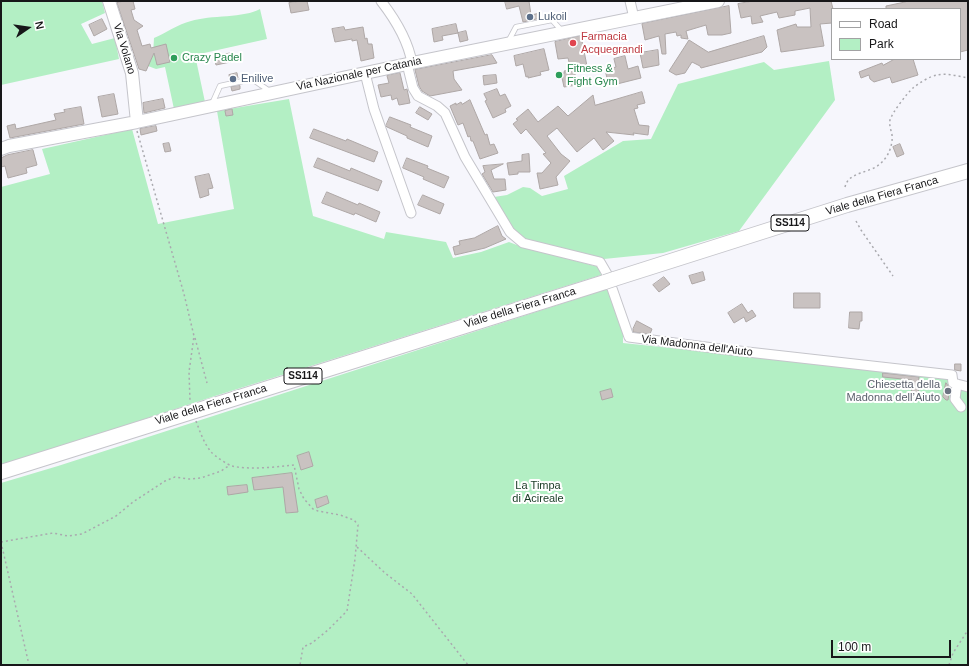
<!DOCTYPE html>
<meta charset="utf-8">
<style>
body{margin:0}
#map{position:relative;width:969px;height:666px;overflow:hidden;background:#f6f6fc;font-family:Arial,sans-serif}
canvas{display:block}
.frame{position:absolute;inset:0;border:2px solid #171719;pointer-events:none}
.legend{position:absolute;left:831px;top:8px;width:130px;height:52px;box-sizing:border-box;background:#fff;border:1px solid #a2a2a3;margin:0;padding:5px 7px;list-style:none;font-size:12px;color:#171719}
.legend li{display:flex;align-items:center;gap:8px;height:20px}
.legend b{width:20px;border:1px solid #a2a2a3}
.north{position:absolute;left:8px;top:8px;width:40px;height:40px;-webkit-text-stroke:3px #fff;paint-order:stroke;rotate:77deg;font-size:11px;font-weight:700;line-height:16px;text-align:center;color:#171719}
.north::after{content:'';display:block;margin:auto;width:14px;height:18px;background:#171719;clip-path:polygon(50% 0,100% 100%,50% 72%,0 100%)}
.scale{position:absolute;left:831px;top:640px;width:120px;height:18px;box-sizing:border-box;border:2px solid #171719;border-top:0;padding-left:5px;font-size:12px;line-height:14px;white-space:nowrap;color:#171719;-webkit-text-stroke:3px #fff;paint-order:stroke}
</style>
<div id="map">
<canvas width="969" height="666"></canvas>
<div class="frame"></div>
<ul class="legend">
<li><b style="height:5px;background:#fff"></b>Road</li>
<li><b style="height:11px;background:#b3efc4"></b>Park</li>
</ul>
<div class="north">N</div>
<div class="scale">100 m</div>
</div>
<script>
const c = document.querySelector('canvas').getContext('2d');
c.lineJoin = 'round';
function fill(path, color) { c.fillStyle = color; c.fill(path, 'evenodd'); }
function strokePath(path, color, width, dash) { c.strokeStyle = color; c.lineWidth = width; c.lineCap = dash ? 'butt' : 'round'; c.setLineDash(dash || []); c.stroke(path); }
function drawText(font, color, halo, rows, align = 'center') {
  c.font = font + ' Arial,sans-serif'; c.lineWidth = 4; c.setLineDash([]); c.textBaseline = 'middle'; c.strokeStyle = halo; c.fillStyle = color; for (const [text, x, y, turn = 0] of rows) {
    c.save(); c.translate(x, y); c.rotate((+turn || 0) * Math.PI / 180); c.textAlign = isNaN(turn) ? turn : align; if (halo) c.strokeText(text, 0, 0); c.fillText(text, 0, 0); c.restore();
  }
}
const green = new Path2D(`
 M1 1H102L105 13 81 24 92 44 115 38 119 59 1 85Z
 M260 9 267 39 195 55 205 102 174 109 165 67 156 69 148 66 153 55 154 38C166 33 178 24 191 21 210 15 245 18 260 9Z
 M829 61 835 100 739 231 663 253 604 259 598 258 525 241 513 230 494 197 507 195 523 187 530 188 542 196 568 189 564 176 623 141 651 139 678 84 764 62 774 70Z
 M289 99 313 216 384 239 386 232 446 242 453 258 481 252 509 242 522 247 599 267 601 275 215 396 1 466V187L50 174 42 149 132 129 158 224 234 209 217 111Z
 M607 289 623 332V343L919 374 950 379 968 389V665H1V483L58 466Z`);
const building = new Path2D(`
 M124 1H133L135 9 131 10 134 20 143 26 137 30 142 46 150 44 151 48 166 44 170 62 157 65 154 53 146 71 139 69 117 3Z
 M302 1H307L309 10 291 13 289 3Z
 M505 1H529L531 15 540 13 541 18 523 22 519 6 507 9Z
 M753 1H831L833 9H832V23L820 24 824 46 781 52 777 30 796 24 797 27H811L810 8 795 11V15L779 18 777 12 760 16 763 22 752 24 751 16 741 18 738 4Z
 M904 1H968V50L960 52V9H886V6L905 2Z
 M729 6 731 33 722 35H708L706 25 686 31 688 39 681 38V35L677 36 676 32 665 34 666 54H662L659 36 645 40 642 24Z
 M102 19 107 29 94 36 89 25Z
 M456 24 458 33 442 36 443 40 434 42 432 29Z
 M344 27 345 30 363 27 365 39 367 38 368 44H372L374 58 361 61 357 40 352 41V39L335 42 332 29Z
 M466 31 468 40 460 42 458 33Z
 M581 36 587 66 574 69 577 85 564 87 561 73H565L564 71 571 70 568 58 558 59 555 42Z
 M764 36 767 47 762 52 701 68 700 66 692 62 685 73 676 75 669 71 689 40 708 52Z
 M544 49 549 70 540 72 541 75 528 78V76L526 77 523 64 516 66 514 56Z
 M658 50 659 65 643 68 640 53Z
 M233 53 235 61 216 65 214 56Z
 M492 55 497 63 453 71 454 79 462 90 430 96 422 91 419 86 415 70Z
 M625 56 628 69 638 66 641 78 609 86 605 70 616 67 614 59Z
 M895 59H913L918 75 892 83 890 77 874 82 870 79 869 75 861 78 859 72 882 63 883 65Z
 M237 73 238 78 230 80 229 75Z
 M400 73 404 90 407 89 410 103 399 105 397 98 392 100 391 95 381 97 378 85 389 83 387 76Z
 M496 75 497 83 484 85 483 76Z
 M240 86V89L232 91 231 87Z
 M497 89 500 96 505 94 511 106 505 109 506 112 493 118 485 101 487 100 484 94Z
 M642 92 645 103 637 105 638 108 634 109 639 125 649 126 648 135 633 133 634 135 606 132 614 141 603 150 594 138 577 152 557 128 547 136 561 154 570 161 556 177 558 185 540 189 537 173H542L551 163 543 154 546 153 526 129 521 134 513 124 518 120 516 119 528 109 538 122 558 106 568 116 593 95 595 105Z
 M114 94 118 114 102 117 98 97Z
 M163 99 165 108 144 113 143 103Z
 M470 100 485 135 487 134 490 145 494 144 498 153 480 159 473 141H471L470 136 468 137 463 123 458 125 450 106 456 103V105L461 102 462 104Z
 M81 107 84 124 10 138 7 126 15 124 16 129 56 120 54 114 65 112 64 110Z
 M420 107 432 114 428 120 416 113Z
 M232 109 233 115 226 116 225 111Z
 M390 117 411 125 410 127 432 136 428 147 407 138V136L387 127 386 126Z
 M156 126 157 131 141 135 140 129Z
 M314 129 346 141 347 139 378 152 374 162 310 138Z
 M169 143 171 151 165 152 163 144Z
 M900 144 904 154 897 157 893 147Z
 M33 150 37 165 26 168 27 173 8 178 5 166 1 167V158L7 155Z
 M529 154 530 172H518V174L509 175 507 163 522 161V155Z
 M318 158 350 171 351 168 382 181 378 191 314 167Z
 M407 158 428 166 427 168 449 177 444 188 423 179 424 177 403 168Z
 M503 164 491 170 494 179H505L506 190 493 192 482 174 485 172 483 166Z
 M209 174 213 188 208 189 209 195 200 198 195 177Z
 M327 192 358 205 359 203 380 212 376 222 355 213 354 215 322 203Z
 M423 195 444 204 440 214 418 205Z
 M498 226 502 236 506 239 485 248 455 255 453 247 460 245 459 241 474 238Z
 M703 272 705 280 692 284 689 276Z
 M664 277 670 284 659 292 653 285Z
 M794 293H820V308H794Z
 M742 304 748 313 752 310 756 316 746 322 744 317 734 323 728 313Z
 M850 312H862V321H860L859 329 849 328Z
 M637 321 652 329 650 334 633 332V329Z
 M955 364H961V371L955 370Z
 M883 373 919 377 918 398 911 397 912 380 883 377Z
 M946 383 950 388 948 400H946L943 397Z
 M611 389 613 397 602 400 600 392Z
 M309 452 313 466 301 470 297 456Z
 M292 473 298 512 286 513 283 487 254 490 252 478Z
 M247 485 248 492 228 495 227 487Z
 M327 496 329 503 317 508 315 500Z`);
const path = new Path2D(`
 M137 131 184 294 194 336 189 372 190 401
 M845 187C849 170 871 175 883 161 889 155 893 144 892 135 891 130 889 125 890 120 892 113 907 93 913 88 919 83 930 76 937 75 947 73 958 76 968 78
 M856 221 861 230 893 276
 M195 338 207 383
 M196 421C200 432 204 443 211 452 215 456 226 464 232 466 251 470 274 467 294 465L299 489 304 499 313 509 318 511 340 515 354 520 358 525 355 559 347 611 328 630 312 643 303 647 300 665
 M1 542 53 533 68 536 82 534 116 516 133 502 165 481 175 477 189 479 201 478 221 471 230 465
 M1 542 29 665
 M357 547 385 573 412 594 468 665
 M949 665 953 653 968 630`);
const lane = new Path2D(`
 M508 42 516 27 552 20 562 31
 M212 104 220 86 252 79 271 92`);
const street = new Path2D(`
 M381 1C395 19 408 40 412 63
 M630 1 634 18
 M407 64 413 88 418 96 437 106 445 113 465 157 510 232 523 243 600 262 607 274 629 337 721 349 952 375 953 383 968 387
 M365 73 374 109 411 213
 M957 384 955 399 961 407`);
const secondary = new Path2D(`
 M109 1 132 73 137 122
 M1 149 9 146 137 122 412 63 718 1`);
const primary = new Path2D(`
 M614 279 847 205 968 171
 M1 472 605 282`);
const primaryBridge = new Path2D(`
 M605 282 614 279`);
const markers = [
 [530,17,4,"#5c6f8a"],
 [573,43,4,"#e0444e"],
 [174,58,4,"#2e9e5b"],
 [559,75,4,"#2e9e5b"],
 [233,79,4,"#5c6f8a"],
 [948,391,4,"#6b7280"]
];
const shields = [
 [790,223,38],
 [303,376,38]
];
const shieldNames = [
 ["SS114",790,223],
 ["SS114",303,376]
];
const serviceNames = [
 ["Lukoil",538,17],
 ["Enilive",241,79]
];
const healthNames = [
 ["Farmacia",581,37],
 ["Acquegrandi",581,50]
];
const streetNames = [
 ["Via Volano",124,49,73],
 ["Via Nazionale per Catania",359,74,-12],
 ["Viale della Fiera Franca",882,196,-16],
 ["Viale della Fiera Franca",520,308,-17],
 ["Via Madonna dell'Aiuto",697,346,7],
 ["Viale della Fiera Franca",211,405,-17]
];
const leisureNames = [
 ["Crazy Padel",182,58],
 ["Fitness &",567,69],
 ["Fight Gym",567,82]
];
const worshipNames = [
 ["Chiesetta della",940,385],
 ["Madonna dell’Aiuto",940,398]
];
const parkNames = [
 ["La Timpa",538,486],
 ["di Acireale",538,499]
];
fill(green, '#b3efc4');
fill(building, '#c9c2c1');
strokePath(building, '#aea7a6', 1);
strokePath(lane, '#c5c5cb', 6);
strokePath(street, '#c5c5cb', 11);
strokePath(secondary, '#c5c5cb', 14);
strokePath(primary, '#c5c5cb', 16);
strokePath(path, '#a9a9ae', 1.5, [2, 3]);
strokePath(lane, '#fff', 4.5);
strokePath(street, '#fff', 9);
strokePath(secondary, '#fff', 12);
strokePath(primary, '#fff', 14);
strokePath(primaryBridge, '#c5c5cb', 16, []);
strokePath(primaryBridge, '#fff', 14);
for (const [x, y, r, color] of markers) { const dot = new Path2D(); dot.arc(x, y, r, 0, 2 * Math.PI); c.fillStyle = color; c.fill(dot); strokePath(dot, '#fff', 1.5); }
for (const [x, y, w] of shields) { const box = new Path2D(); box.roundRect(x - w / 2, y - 8, w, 16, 3); c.fillStyle = '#fff'; c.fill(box); strokePath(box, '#171719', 1); }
drawText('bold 10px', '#171719', null, shieldNames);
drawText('11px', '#4e5e75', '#fff', serviceNames, 'left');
drawText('11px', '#be3a42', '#fff', healthNames, 'left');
drawText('11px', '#171719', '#fff', streetNames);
drawText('11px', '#27864d', '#fff', leisureNames, 'left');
drawText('11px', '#5b616d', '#fff', worshipNames, 'right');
drawText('11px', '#183a24', '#fff', parkNames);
</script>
